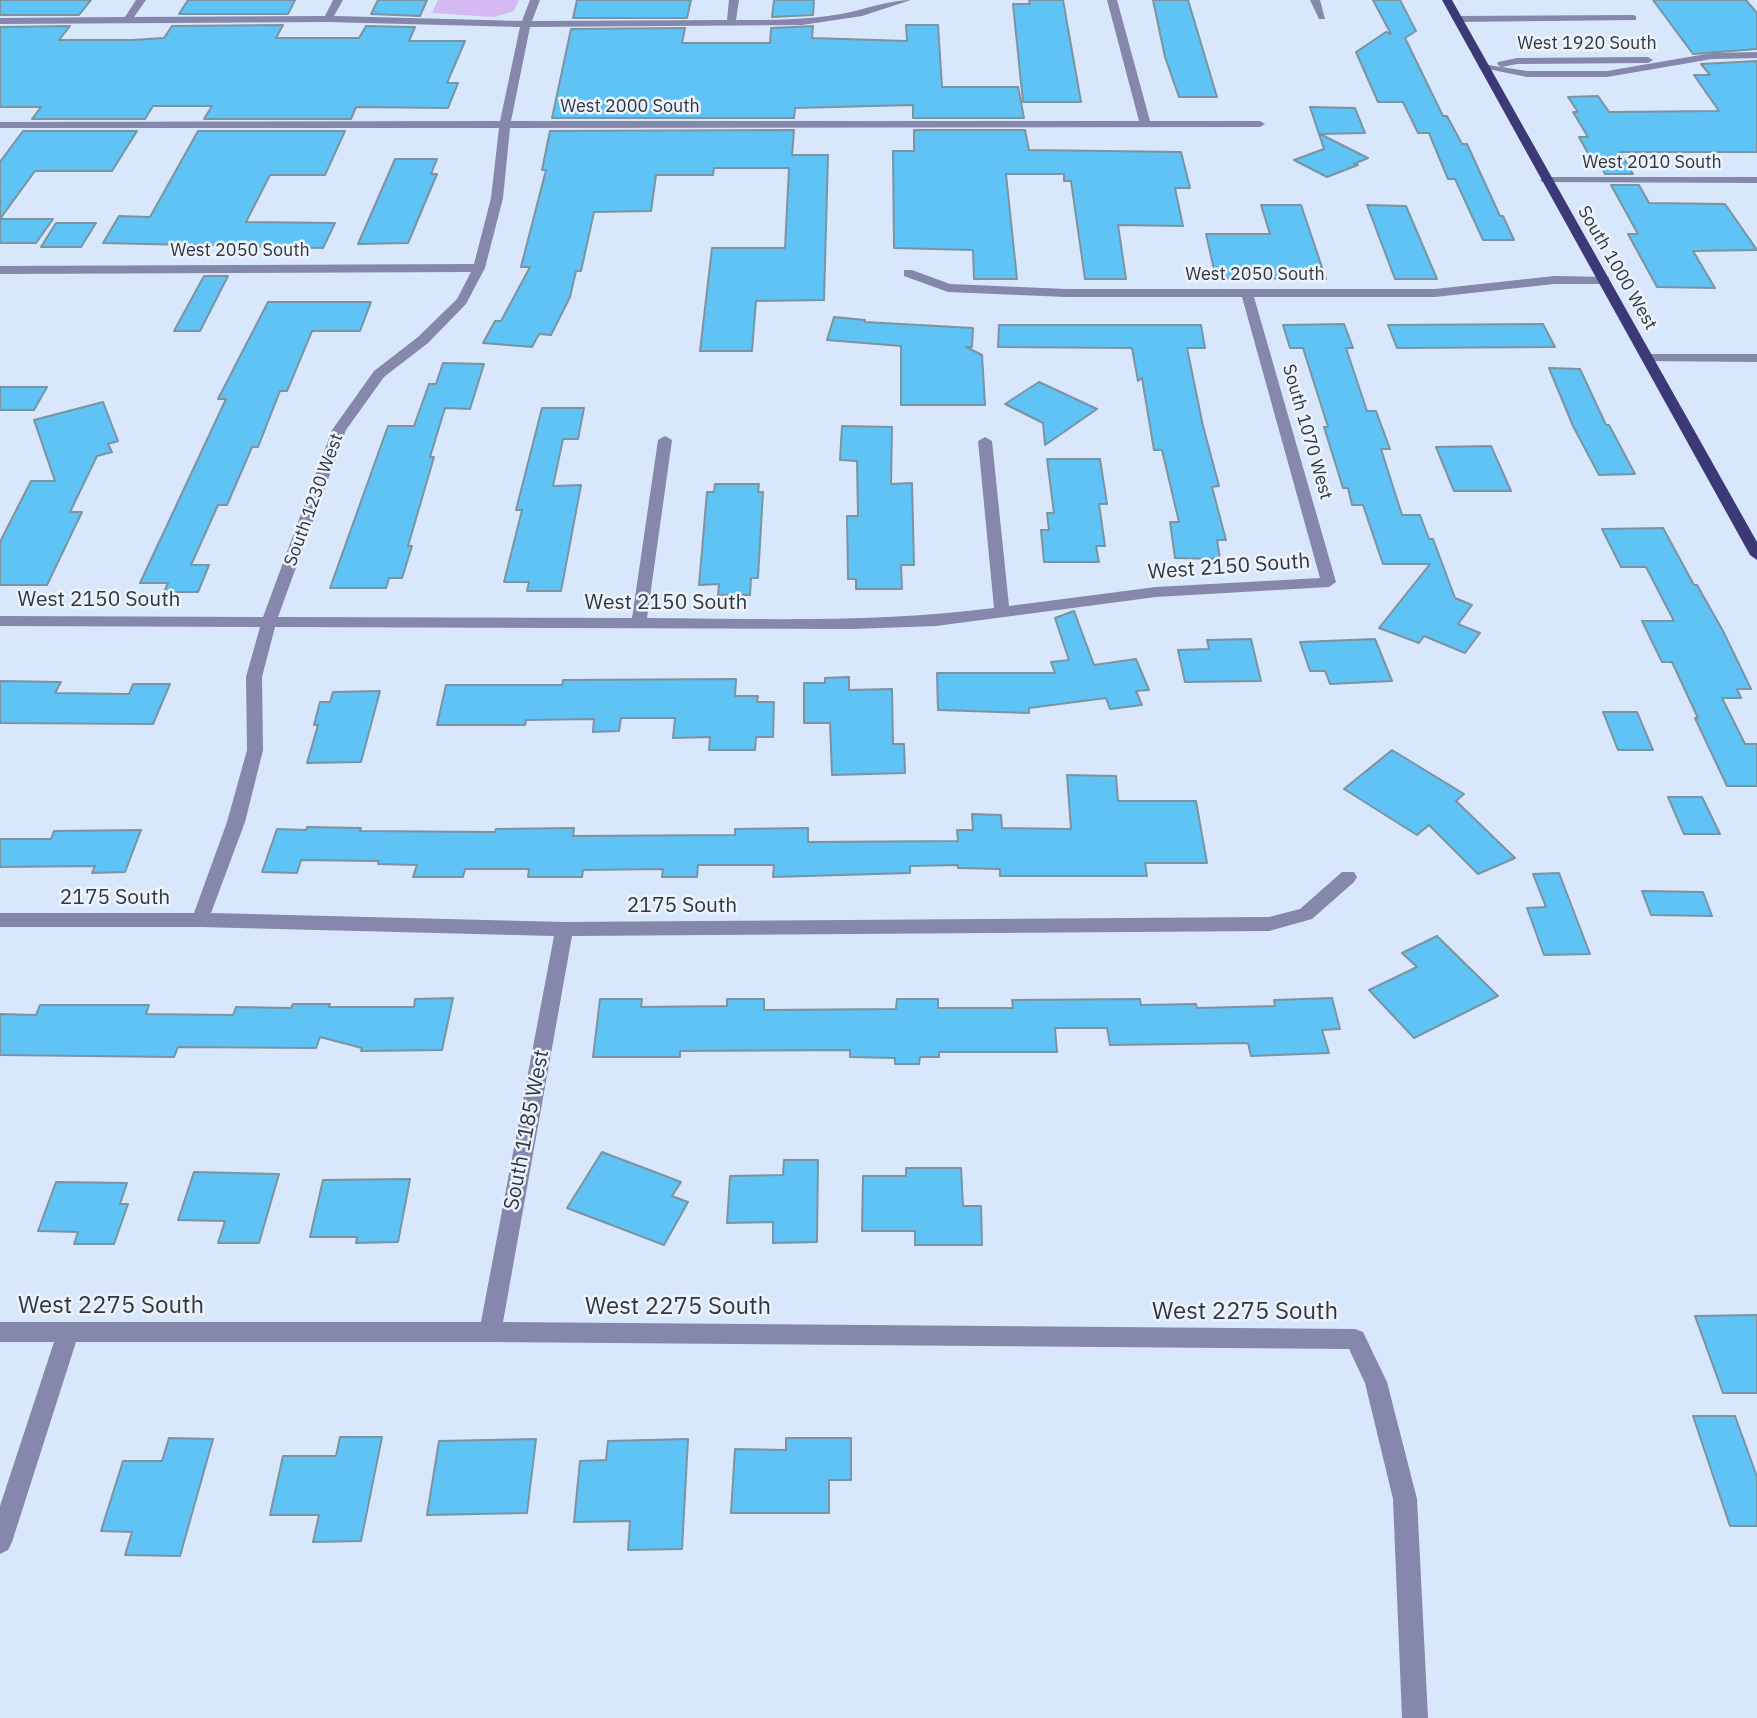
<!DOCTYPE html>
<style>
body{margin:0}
canvas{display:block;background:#d8e7fc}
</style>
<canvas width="1757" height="1718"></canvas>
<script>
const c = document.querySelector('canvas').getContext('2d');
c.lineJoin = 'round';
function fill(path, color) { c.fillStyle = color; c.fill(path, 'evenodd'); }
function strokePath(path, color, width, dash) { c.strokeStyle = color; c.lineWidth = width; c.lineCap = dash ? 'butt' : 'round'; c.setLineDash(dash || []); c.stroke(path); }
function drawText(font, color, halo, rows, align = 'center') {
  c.font = font + ' "IBM Plex Sans",sans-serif'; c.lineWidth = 5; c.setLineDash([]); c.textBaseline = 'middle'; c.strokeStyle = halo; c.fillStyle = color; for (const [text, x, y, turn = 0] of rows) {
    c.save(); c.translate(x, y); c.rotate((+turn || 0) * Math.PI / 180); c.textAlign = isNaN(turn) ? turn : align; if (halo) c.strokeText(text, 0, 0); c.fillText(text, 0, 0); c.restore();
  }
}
const green = new Path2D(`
 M438 0H519L514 11 494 17 432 13Z`);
const building = new Path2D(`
 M0 0H91L79 15H0Z
 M188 0H295L288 14H179Z
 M378 0H427L420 16 371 14Z
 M577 0H691L687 18H573Z
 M774 0H814L813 15 772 17Z
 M1029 0H1063L1081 102H1023L1013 4H1030Z
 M1153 0H1188L1217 97H1179L1165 57Z
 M1373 0H1400L1416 31 1405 38 1443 116H1447L1462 144H1467L1500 216H1503L1514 240H1483L1455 179H1448L1429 133H1418L1403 102H1378L1356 52 1386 32 1391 34Z
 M1653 0H1746L1757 13V49L1693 54Z
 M283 25 276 38H359L366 26 415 27 409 41H465L447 83H458L448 108 356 107 351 119H204L212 106H153L145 119H32L41 107H0V27L70 26 59 40H132L164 38 172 26Z
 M906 25H938L942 87H1018L1024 118H913V105L795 108 794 118H552L571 29 685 28 682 43H770L771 28 813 26 812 38 907 41Z
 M1757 61V152H1620L1633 174H1605L1599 162H1593L1579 137H1588L1573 112H1578L1568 97 1598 96 1609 112 1719 111 1694 75H1710L1701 64Z
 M1310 107 1355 108 1365 133 1320 134 1368 158 1354 164 1358 165 1327 177 1294 160 1324 149Z
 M794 130 792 155H828L824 300 756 301 752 351H700L712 248H785L789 168H714L713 175H656L651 211 594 212 581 271H576L570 297 551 335 539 334 532 347 483 343 495 321H501L530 267H521L546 170H542L550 131Z
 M914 130H1025L1029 150 1181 152 1190 188H1175L1183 226 1118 225 1126 279H1085L1071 181H1064V174H1006L1017 279H974L973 250 894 248 893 151H914Z
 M23 131H137L112 171H35L0 219H53L36 243H0V162Z
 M198 131H345L325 175H270L246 222 335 223 323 248 103 243 119 216 150 217Z
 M395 159H437L431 174H437L408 243 358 244Z
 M1611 185H1639L1649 203 1725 204 1757 250 1693 251 1715 288 1657 287 1628 234H1638Z
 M1261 205H1301L1326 279 1216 278 1206 234H1270Z
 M1367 205 1406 206 1437 279H1395Z
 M56 223H96L81 247H41Z
 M204 276H228L200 331H174Z
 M268 302H371L360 331H312L287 391H280L258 447H252L227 505H218L191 565H209L198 592H164L168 583H140L226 399H218Z
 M834 317 865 320V322L973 328 972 347H966L982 355 985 405H901V346L827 340Z
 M1344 324 1353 348H1346L1367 411H1376L1390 449H1381L1402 515H1420L1429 539H1433L1455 598 1472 605 1458 624 1480 633 1465 653 1424 636 1419 643 1379 628 1430 564H1383L1363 505H1352L1348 488H1343L1324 427H1328L1303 348H1290L1283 325Z
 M1543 324 1555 347 1397 348 1388 325Z
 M999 325H1201L1205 348H1187L1203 426 1219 486 1212 487 1226 540H1217L1220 559 1175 558 1170 522H1179L1162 450H1154L1142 378 1138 381 1132 348 998 347Z
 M443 363 484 364 470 409 445 408 430 457H434L408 546H412L402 578H389L386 588H330L388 426H414L429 384H436Z
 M1549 368 1580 369 1606 425H1609L1635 474 1599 475 1573 426Z
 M1039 382 1097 409 1045 445 1043 423 1005 404Z
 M0 387H47L34 410H0Z
 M103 402 118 441 108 444 112 452 97 456 70 512H82L47 585H0V542L31 481H55L34 420Z
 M542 408H584L578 439H563L553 486 581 485 561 591H527L529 582H504L522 510H516Z
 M842 426 892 427 891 484 912 483 914 565H901L902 589H856V579H848L847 516H858L857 461 840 460Z
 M1491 446 1511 491H1454L1436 447Z
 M1047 459H1100L1107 504H1099L1105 546H1096L1099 562H1044L1041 530H1049L1047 513H1054Z
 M715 484H759L758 492H763L758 578H751L750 595H718L719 584 699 585 707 492H714Z
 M1663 528 1694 585H1697L1723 631 1751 689H1737L1741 698H1722L1745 744H1757V786H1727L1695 718H1698L1672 662H1662L1642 621H1674L1646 567H1621L1602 529Z
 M1074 611 1094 665 1136 659 1149 690 1136 691 1142 705 1110 709 1106 698 1029 708V713L938 710 937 673H1055L1051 662 1069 660 1055 618Z
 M1251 639 1261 681 1185 682 1178 650 1209 649 1207 640Z
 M1375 639 1392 681 1330 684 1325 671H1310L1300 642Z
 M849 677V690L892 689 893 744H904L905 773 832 775 830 723H804V683H825V678Z
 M736 679 735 696H758L757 702H774L773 737H756L755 750H709L710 737 673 738 675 718H621L619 731 593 732 594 719 526 720 525 725H437L446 685H562L563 680Z
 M0 681 61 682 55 693 129 694 133 684H170L153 724 0 723Z
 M380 691 361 762 307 763 318 725H314L320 702H330L333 692Z
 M1603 712H1637L1653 750H1618Z
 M1392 750 1464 794 1456 801 1515 858 1478 874 1429 825 1417 835 1344 789Z
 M1067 775 1116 776 1118 801H1196L1207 863H1145L1147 876H1000V869L958 868V865L910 866V873L773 877 774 865H698L697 877H662L663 869 583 870 582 877H528L529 869H465L463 877H413L417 865 378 864 379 861 301 860 297 873 262 872 277 829 306 830 307 827 361 828 360 831 495 832 496 829 574 828 573 836 735 835V829L808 828V842L958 841 957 830H973L972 814 1001 815 1002 828 1071 829Z
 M1668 797H1702L1720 834H1684Z
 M141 830 125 872 92 873 95 866 0 867V839H51L54 831Z
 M1559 873 1590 954 1544 955 1527 908 1546 907 1533 874Z
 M1642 891 1703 892 1712 916 1651 915Z
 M1437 936 1498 996 1414 1038 1369 990 1417 967 1402 953Z
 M453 998 442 1050 361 1051 362 1048 320 1037 316 1048 178 1047 174 1057 0 1055V1014L36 1015 40 1005H149L146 1014 233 1015 236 1007 291 1008 293 1004H330L329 1007H414L415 999Z
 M1332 998 1340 1029 1322 1030 1329 1053 1251 1056 1248 1043 1110 1045 1107 1028H1055L1057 1052H939V1057H920L919 1064H895V1058L850 1057V1050L680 1051V1057H593L600 999H642L641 1007 727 1006V999H764V1010L896 1009 897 999H938V1008H1013L1012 1000 1140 999 1141 1005 1196 1004 1197 1008 1275 1006 1274 1000Z
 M602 1152 681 1182 672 1196 688 1202 664 1245 567 1208Z
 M784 1160H818L817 1242 773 1243V1222L727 1223 730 1176 783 1175Z
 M906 1168H961L963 1206H981L982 1245H915V1231H862L863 1176H906Z
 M194 1172 279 1174 259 1243H218L225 1221 178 1220Z
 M410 1179 398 1242 356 1243 357 1237H310L323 1180Z
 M56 1182 127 1183 120 1204H128L114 1244H74L78 1232 38 1231Z
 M1757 1315V1393H1723L1695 1316Z
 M1693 1416H1735L1757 1477V1526H1730Z
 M340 1437H382L361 1541 313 1542 319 1515H270L283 1456H336Z
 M169 1438 213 1439 180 1556 125 1555 132 1532 101 1531 123 1461H162Z
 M786 1438H851V1480H829V1513H731L735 1449 786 1450Z
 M536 1439 527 1513 427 1515 439 1441Z
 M688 1439 682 1549 628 1550 630 1521 574 1522 580 1461 606 1460 608 1441Z`);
const minor = new Path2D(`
 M136 0H146L134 17 325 16 333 0H343L334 16 522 21 530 0H540L532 21 727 20 729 0H739L736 20C772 20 806 20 841 14 864 10 887 0 911 0L862 16 802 25 530 27 511 121H1139L1107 0H1117L1150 121H1260L1265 124 1260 127 510 128 503 198 485 268 466 304 428 343 384 377 346 430 278 617 632 618 658 440 665 436 672 440 647 618C763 619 879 623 994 608L978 441 985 437 992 441 1009 606 1156 587 1320 578 1242 297H1066L948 292 904 276V270H912L950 284 1066 289H1435L1554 276 1609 277V283L1605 284H1554L1435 297H1254L1336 582 1329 587 1156 597 936 626 851 629 275 627 262 677 263 750 245 822 211 913 564 922 1269 917 1300 909 1342 872H1354L1357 877 1354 882 1312 919 1269 931 572 936 503 1322 1355 1329 1363 1332 1387 1382 1417 1499 1428 1718H1402L1393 1499 1365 1383 1349 1349 490 1342H76L12 1542 8 1550 0 1554V1506L54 1342H0V1322H481L554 936 200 927H0V913H194L227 822 247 750 246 677 260 627 0 626V616L263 617 332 430 374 371 418 337 457 299 471 272 0 274V266L474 264 491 198 499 128H0V122L500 121 520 27 328 22 0 24V18L125 17Z
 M1310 0H1320L1325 19H1319Z
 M1633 15 1636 16V20L1457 22 1452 19 1457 16Z
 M1757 52V58L1712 59 1607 77H1527L1478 67 1483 64 1501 67 1497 64 1498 62 1517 58 1648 57 1653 60 1648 63 1517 64 1502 67 1527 71H1607L1712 53Z
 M1546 177H1757V183L1542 182 1540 180Z
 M1648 354H1757V362L1643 361V355Z`);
const major = new Path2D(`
 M1442 0H1452L1757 542V560L1750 555Z`);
const farStreetnames = [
 ["West 1920 South",1587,44],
 ["West 2000 South",630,107],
 ["West 2010 South",1652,163],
 ["West 2050 South",240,251],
 ["South 1000 West",1617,268,60],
 ["West 2050 South",1255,275],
 ["South 1070 West",1307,432,74],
 ["South 1230 West",314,500,-70]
];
const streetNames = [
 ["West 2150 South",1229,567,-4],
 ["West 2150 South",99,600],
 ["West 2150 South",666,603],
 ["2175 South",115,898],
 ["2175 South",682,906],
 ["South 1185 West",527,1130,-79]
];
const nearStreetnames = [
 ["West 2275 South",111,1306],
 ["West 2275 South",678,1307],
 ["West 2275 South",1245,1312]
];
fill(green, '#d4b9f2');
fill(building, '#5fc3f6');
strokePath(building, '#7c93a1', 2);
fill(minor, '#8587ab');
fill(major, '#3b3a76');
drawText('18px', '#30363e', '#edf3fc', farStreetnames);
drawText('21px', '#30363e', '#edf3fc', streetNames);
drawText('24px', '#30363e', '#edf3fc', nearStreetnames);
</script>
